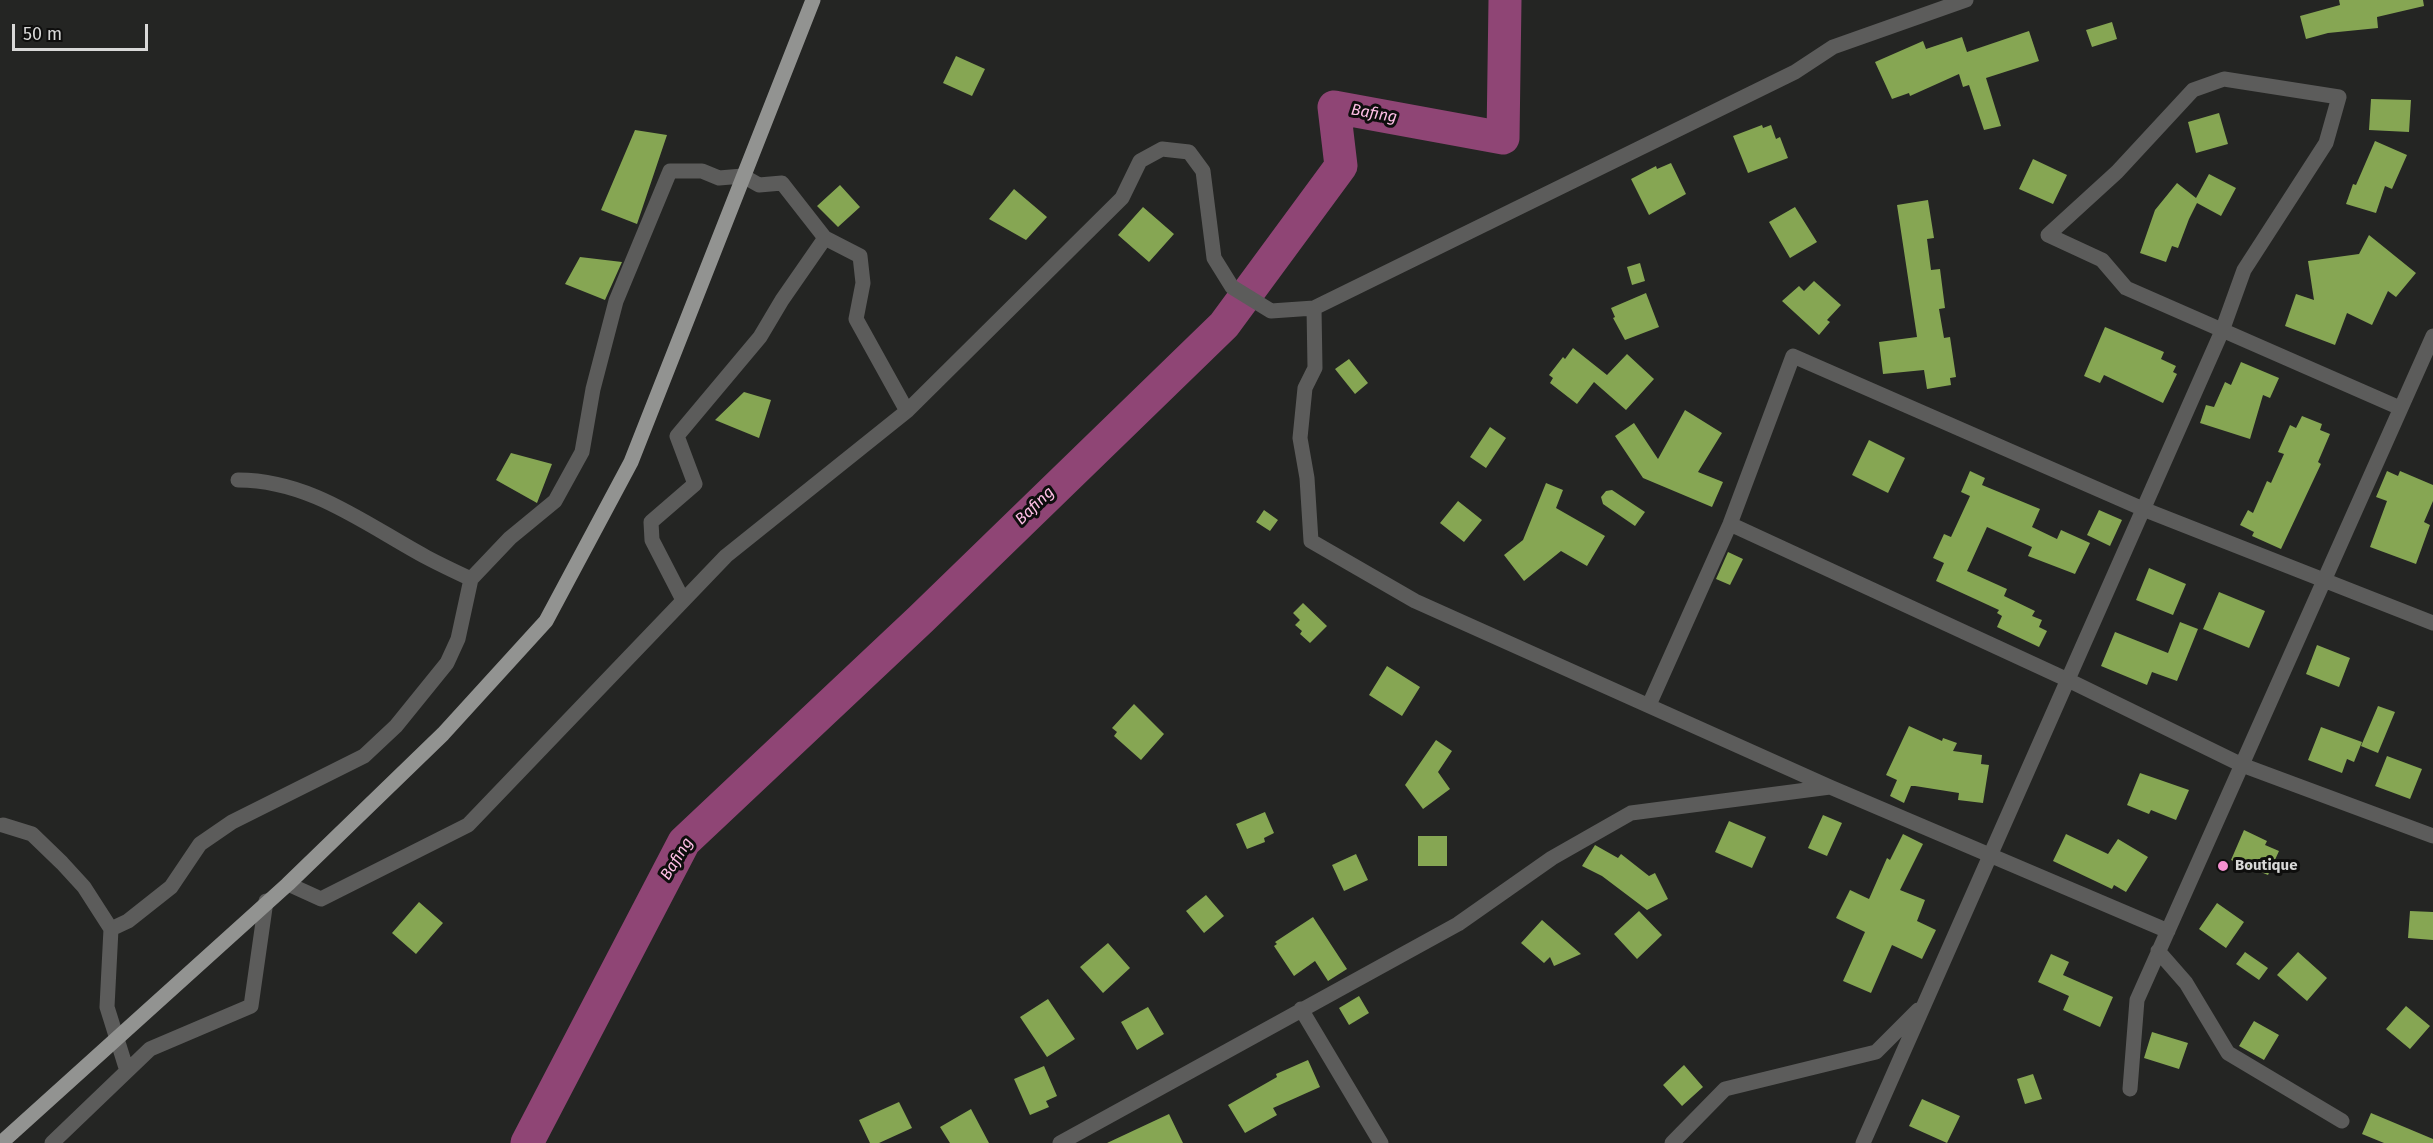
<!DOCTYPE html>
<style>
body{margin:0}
#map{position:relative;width:2433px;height:1143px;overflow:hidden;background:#242523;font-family:"Fira Sans",sans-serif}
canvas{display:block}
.scale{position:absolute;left:12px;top:24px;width:136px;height:27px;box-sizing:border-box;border:3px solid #d9d9d8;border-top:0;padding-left:8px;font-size:18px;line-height:21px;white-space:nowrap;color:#d9d9d8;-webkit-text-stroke:4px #0e0e0d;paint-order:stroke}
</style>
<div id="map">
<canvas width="2433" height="1143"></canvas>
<div class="scale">50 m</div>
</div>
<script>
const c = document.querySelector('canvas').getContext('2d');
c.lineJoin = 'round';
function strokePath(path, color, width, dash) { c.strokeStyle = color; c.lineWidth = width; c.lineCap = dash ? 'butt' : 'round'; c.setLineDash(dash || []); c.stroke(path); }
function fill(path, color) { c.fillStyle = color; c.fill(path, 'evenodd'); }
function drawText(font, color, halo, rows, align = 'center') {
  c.font = font + ' "Fira Sans",sans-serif'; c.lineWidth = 6; c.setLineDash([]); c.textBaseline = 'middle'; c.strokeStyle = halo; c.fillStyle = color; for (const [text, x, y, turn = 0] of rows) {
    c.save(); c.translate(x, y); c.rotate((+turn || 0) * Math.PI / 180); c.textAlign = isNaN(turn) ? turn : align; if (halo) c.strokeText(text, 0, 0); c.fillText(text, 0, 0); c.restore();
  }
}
const river = new Path2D(`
 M527 1143 684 842 921 619 1224 325 1341 166 1334 107 1503 138 1505 0`);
const building = new Path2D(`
 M2339 0H2423L2424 6 2377 17 2378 28 2328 33 2306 39 2300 16 2340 5Z
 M2112 22 2117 39 2092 47 2086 30Z
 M2029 31 2039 61 1986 78 2001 126 1984 130 1969 85 1963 87 1959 74 1910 96 1909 93 1892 99 1875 62 1923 41 1926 49 1962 37 1967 52Z
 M956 56 985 69 972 96 943 83Z
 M2371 99 2411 100 2409 132 2369 130Z
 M2219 113 2228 144 2196 153 2188 122Z
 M1762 125 1763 128 1771 125 1776 139 1780 137 1788 158 1748 173 1733 136Z
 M635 130 667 135 637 224 601 210Z
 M2375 141 2407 155 2392 189 2385 186 2376 213 2346 204 2353 184 2356 185Z
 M2033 159 2067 175 2053 204 2019 189Z
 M1671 163 1686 194 1649 215 1631 179 1656 166 1657 169Z
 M2209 174 2236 188 2221 216 2197 203 2189 219 2178 248 2172 246 2166 262 2140 253 2155 210 2177 183 2196 198Z
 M840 185 860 207 838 227 817 206Z
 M1014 189 1047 217 1026 240 989 219Z
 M1928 200 1934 238 1927 239 1931 270 1940 269 1945 308 1939 309 1944 338 1950 337 1956 377 1950 378 1951 385 1927 389 1924 370 1883 374 1879 342 1917 337 1897 205Z
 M1143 207 1174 234 1149 262 1118 235Z
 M1795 207 1817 242 1790 258 1769 222Z
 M2369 235 2416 273 2396 297 2388 291 2372 325 2347 313 2335 345 2285 326 2296 294 2314 300 2308 261 2359 254Z
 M580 257 622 262 605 300 565 284Z
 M1640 263 1645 281 1632 285 1627 267Z
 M1814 281 1841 305 1827 320 1830 322 1819 335 1782 301 1799 286 1804 291Z
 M1646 293 1659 327 1625 340 1613 318 1615 317 1611 308Z
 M2105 327 2164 352 2161 359 2176 366 2173 372 2177 374 2163 403 2104 375 2100 383 2084 376Z
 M1573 348 1607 375 1627 354 1654 379 1626 410 1594 382 1577 404 1550 383 1553 378 1549 375 1563 357 1565 359Z
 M1349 359 1368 383 1355 394 1335 369Z
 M2241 362 2279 378 2270 398 2263 395 2250 439 2200 423 2206 405 2214 407 2225 382 2231 385Z
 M744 392 771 400 759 438 715 420Z
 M1685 410 1722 433 1698 472 1723 482 1712 507 1643 478 1615 436 1634 423 1658 459Z
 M2302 416 2322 424 2320 430 2330 434 2318 462 2321 464 2281 549 2252 536 2254 532 2240 525 2248 510 2253 513 2267 481 2271 483 2284 454 2278 452 2290 425 2296 428Z
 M1490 427 1506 438 1486 468 1470 457Z
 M1869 440 1905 458 1888 493 1852 475Z
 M511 453 552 464 537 503 496 480Z
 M1970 471 1985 478 1982 485 2040 509 2032 527 2057 539 2061 530 2090 543 2075 574 2028 556 2032 547 1987 527 1967 571 2007 589 2004 596 2035 611 2032 616 2042 620 2039 627 2047 631 2039 647 1997 627 2002 616 1997 613 1999 610 1936 581 1944 563 1933 558 1944 534 1951 537 1970 496 1961 492Z
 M2387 471 2398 476 2400 471 2433 485V501L2424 522 2430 525 2416 564 2370 547 2387 501 2376 497Z
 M1546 483 1563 490 1556 508 1605 536 1587 566 1561 551 1524 581 1504 555 1523 540Z
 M1612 490 1645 512 1635 526 1603 504 1601 497 1606 491Z
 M1458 501 1482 520 1464 542 1440 523Z
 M1264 510 1278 520 1270 531 1256 522Z
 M2099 510 2122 520 2110 546 2087 535Z
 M1728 552 1743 559 1730 585 1716 579Z
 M2149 568 2186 584 2173 615 2136 600Z
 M2219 592 2265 611 2249 648 2203 629Z
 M1303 603 1327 626 1310 643 1300 634 1302 631 1295 625 1300 620 1293 613Z
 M2180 622 2198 629 2177 681 2152 672 2147 685 2101 666 2115 632 2168 653Z
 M2317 645 2350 658 2339 687 2306 674Z
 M1387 666 1420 687 1402 716 1369 695Z
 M1134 704 1164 734 1141 760 1114 736 1117 732 1112 728Z
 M2378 706 2395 712 2378 753 2361 746Z
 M1909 726 1942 741 1943 738 1957 743 1953 751 1982 755 1981 764 1989 765 1983 803 1958 800 1959 793 1915 786H1911L1904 803 1890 796 1897 780 1886 775Z
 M2321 727 2362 742 2354 762 2347 759 2342 773 2308 760Z
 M1436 740 1452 751 1438 772 1450 789 1423 809 1405 785Z
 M2387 756 2422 769 2410 799 2375 786Z
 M2140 773 2189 790 2176 820 2151 810 2149 814 2127 805Z
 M1265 812 1274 833 1264 838 1265 842 1247 849 1236 824Z
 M1823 815 1842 823 1827 856 1808 848Z
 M1729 821 1766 837 1752 868 1715 852Z
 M2244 830 2267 841 2265 845 2279 851 2268 875 2231 860Z
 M1903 834 1923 844 1900 890 1925 900 1917 921 1936 930 1922 959 1892 945 1871 993 1843 981 1865 932 1836 918 1850 890 1869 899 1887 858 1890 860Z
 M2066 834 2108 854 2118 839 2148 857 2126 892 2114 885 2112 889 2053 861Z
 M1418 836H1447V866H1418Z
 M1595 845 1618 858 1621 854 1649 876 1655 873 1668 899 1647 910 1602 876 1582 866Z
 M1356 854 1368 880 1344 891 1332 865Z
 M1206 895 1224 916 1204 933 1186 911Z
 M419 902 443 923 416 954 392 933Z
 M2217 903 2244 922 2226 948 2199 929Z
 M1639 911 1662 935 1637 959 1614 934Z
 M2410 911 2433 912V940L2408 938Z
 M1313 917 1347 969 1328 981 1315 961 1294 976 1274 946 1277 944 1275 942Z
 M1542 920 1581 954 1554 966 1550 957 1544 963 1521 943Z
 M1108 943 1130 968 1103 993 1080 967Z
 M2245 952 2268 968 2259 980 2236 964Z
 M2298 952 2327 978 2307 1001 2277 975Z
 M2051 954 2069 962 2063 975 2113 997 2100 1027 2063 1010 2069 996 2038 982Z
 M1359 996 1369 1013 1349 1025 1339 1008Z
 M1048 999 1075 1039 1047 1057 1020 1017Z
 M2406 1006 2430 1026 2410 1049 2386 1029Z
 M1148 1007 1164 1034 1137 1050 1121 1022Z
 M2254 1021 2279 1035 2264 1060 2239 1046Z
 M2152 1032 2188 1043 2179 1069 2144 1058Z
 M1308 1060 1320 1087 1273 1108 1277 1115 1245 1133 1228 1105 1277 1077 1276 1074Z
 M1684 1065 1703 1087 1682 1106 1663 1085Z
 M1044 1066 1057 1096 1046 1101 1049 1107 1030 1115 1014 1079Z
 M2033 1074 2042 1099 2025 1104 2017 1079Z
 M1922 1099 1960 1116 1947 1143 1909 1126Z
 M899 1102 912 1128 879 1143H870L859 1120Z
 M971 1109 989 1143H950L940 1127Z
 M2371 1113 2433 1139V1143H2384L2362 1134Z
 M1169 1114 1183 1143H1107Z`);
const minor = new Path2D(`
 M1314 308 1315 368 1305 388 1300 438 1307 478 1311 541 1415 601 1830 787 2168 931
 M238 480C310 480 365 524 426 557 441 565 456 572 471 579L510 538 555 501 582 452 593 389 616 301 670 171H702L719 178 743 176 759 185 782 183 825 238
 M1730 524 2068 680 2242 765 2433 836
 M683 600 652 540 651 522 695 484 677 436 760 337 782 300 825 238 860 256 863 283 856 319 907 411
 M1649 705 1730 524 1793 356 2143 509 2433 623
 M3 825 32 834 62 863 84 887 111 929
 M288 884 321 899 468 825 726 556 907 411 1122 198 1140 161 1162 149 1189 152 1203 171 1214 258 1232 287 1271 311 1314 308 1795 72 1833 47 1966 0
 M2158 951 2186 983 2228 1053 2342 1121
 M1301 1009 1381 1143
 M127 1071 107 1007 111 929 128 921 171 887 200 844 232 822 364 756 396 726 447 663 458 639 471 579
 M2130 1089 2137 1000 2433 336
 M52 1143 150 1049 251 1006 266 901
 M1060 1143 1458 924 1552 858 1631 813 1830 787
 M1672 1143 1725 1089 1876 1052 1918 1010
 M1863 1143 2222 331 2244 270 2326 143 2339 97 2224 79 2193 90 2117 172 2048 235 2102 260 2126 288 2400 408`);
const major = new Path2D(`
 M1 1143 288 884 443 734 546 621 631 462 813 0`);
const markers = [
 [2223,866,6,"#f690d0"]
];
const poiNames = [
 ["Boutique",2235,866]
];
const waterNames = [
 ["Bafing",1374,114,10],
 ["Bafing",1035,506,-44],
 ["Bafing",677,859,-58]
];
strokePath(river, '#8f4575', 33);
fill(building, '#86a653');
strokePath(minor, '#5c5c5b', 15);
strokePath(major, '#929391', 15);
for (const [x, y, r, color] of markers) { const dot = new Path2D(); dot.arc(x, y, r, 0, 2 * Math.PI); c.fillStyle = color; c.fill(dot); strokePath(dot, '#0e0e0d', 2); }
drawText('bold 15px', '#d9d9d8', '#0e0e0d', poiNames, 'left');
drawText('italic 16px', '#febee5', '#0e0e0d', waterNames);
</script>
